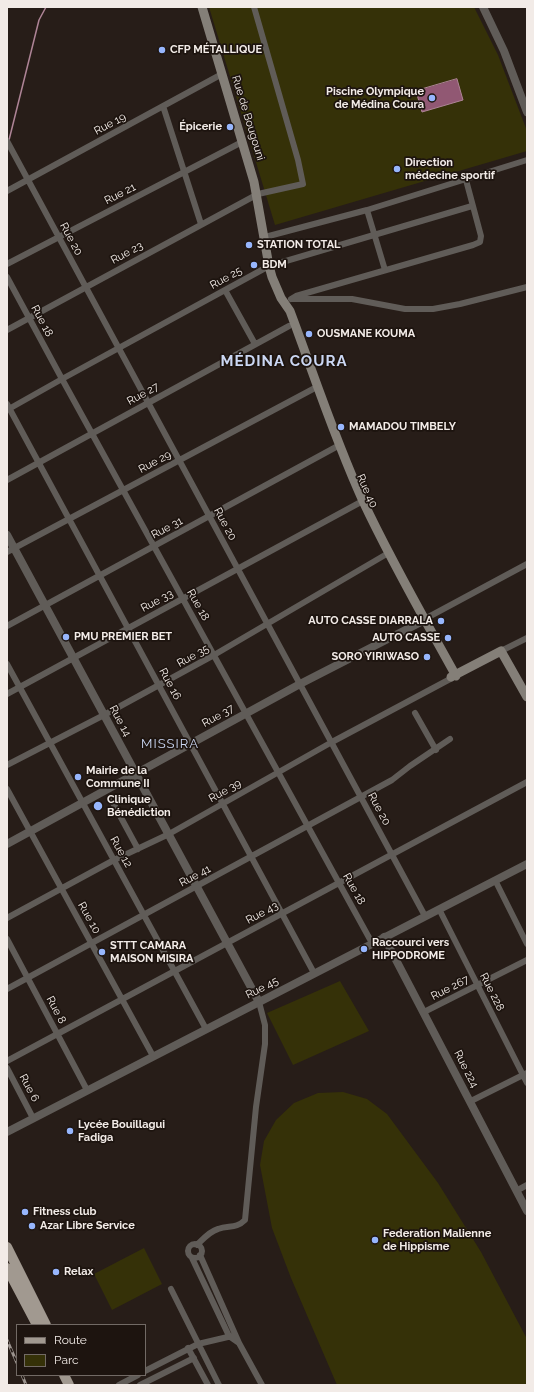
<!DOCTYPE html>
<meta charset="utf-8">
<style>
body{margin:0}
#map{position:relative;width:534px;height:1392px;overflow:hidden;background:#271d18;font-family:Raleway,sans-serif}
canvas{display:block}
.frame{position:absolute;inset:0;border:8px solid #f2ebe7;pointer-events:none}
.legend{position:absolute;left:16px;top:1324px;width:130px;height:52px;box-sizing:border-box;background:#1d140f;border:1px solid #726a65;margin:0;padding:5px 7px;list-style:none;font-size:12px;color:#f2ebe7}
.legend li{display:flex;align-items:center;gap:8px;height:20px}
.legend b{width:20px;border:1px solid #726a65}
</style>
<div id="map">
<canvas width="534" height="1392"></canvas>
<div class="frame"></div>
<ul class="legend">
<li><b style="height:5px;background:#a19990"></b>Route</li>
<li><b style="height:11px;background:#353108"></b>Parc</li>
</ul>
</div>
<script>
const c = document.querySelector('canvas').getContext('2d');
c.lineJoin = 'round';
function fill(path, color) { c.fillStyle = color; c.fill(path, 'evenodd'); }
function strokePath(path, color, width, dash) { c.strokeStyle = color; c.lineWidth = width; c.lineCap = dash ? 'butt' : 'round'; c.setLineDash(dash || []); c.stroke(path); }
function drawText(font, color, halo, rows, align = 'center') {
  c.font = font + ' Raleway,sans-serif'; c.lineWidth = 3.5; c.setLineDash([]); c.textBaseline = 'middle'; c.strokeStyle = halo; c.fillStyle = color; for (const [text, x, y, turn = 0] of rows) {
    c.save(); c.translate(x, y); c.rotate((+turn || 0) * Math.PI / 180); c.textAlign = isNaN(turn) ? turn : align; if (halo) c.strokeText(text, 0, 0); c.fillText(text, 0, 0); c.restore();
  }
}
const green = new Path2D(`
 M209 7H474L498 55 527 131V151L275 225Z
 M340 981 369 1031 293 1065 267 1013Z
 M343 1092 367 1099 387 1114 438 1183 481 1252 527 1339V1385H337L291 1278 272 1228 260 1165 264 1141 276 1120 294 1103 318 1093Z
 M144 1248 162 1284 112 1310 94 1274Z`);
const water = new Path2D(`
 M457 79 463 100 422 112 416 91Z`);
const stream = new Path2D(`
 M9 140 39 20 46 7`);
const minor = new Path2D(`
 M163 106 201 224
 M7 141 425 916
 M7 191 222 74
 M367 210 385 270
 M265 237 367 210 527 160
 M7 264 242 142
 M7 277 62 379 372 943
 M225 290 255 344
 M291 299 296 296 473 245 480 242 481 236 466 180
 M293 299H352L405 309H433L460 304 527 287
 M7 330 258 194 303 184 298 160 254 7
 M7 404 314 973
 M7 410 62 379 269 266 472 206
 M7 480 289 326
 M7 552 313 389
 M421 621 527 564
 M7 626 336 447
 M501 651 527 638
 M7 664 206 1029
 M7 694 359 503
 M415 713 436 750
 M7 765 104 715 214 655 385 555
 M7 789 153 1056
 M112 801 138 849
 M495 880 527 944
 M439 909 527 1083
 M7 918 114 860 169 834 332 742 452 678
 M7 939 87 1090
 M7 989 392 780 410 766 450 739
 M424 1012 527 960
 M7 1061 527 782
 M7 1068 33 1118
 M471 1101 527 1073
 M516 1191 527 1185
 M188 1251a7 7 0 1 1 14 0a7 7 0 1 1-14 0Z
 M197 1245C203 1239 210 1231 218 1229 229 1225 236 1229 245 1220L256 1107 265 1044V1025L259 1002
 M200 1255 239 1343 262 1385
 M192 1258 229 1336 239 1343
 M171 1289 219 1385
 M188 1348 208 1385
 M145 1371 198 1344 232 1336
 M119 1385 138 1375
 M140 1385 194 1358`);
const tertiary = new Path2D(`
 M483 7 504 51 527 112
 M7 535 259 1002
 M7 844 300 684 421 622
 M384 937 527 1211
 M7 1132 527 864`);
const secondary = new Path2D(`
 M202 7 254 182 269 266 272 277 281 298 290 311C314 375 335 440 363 501 391 561 424 618 456 676
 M451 677 501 651 527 697`);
const primary = new Path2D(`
 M7 1247 46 1325
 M7 1268 37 1325
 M64 1375 69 1385`);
const rail = new Path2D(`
 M7 1340 17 1363
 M22 1375 26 1385`);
const markers = [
 [162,50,4,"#97b6fd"],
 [432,98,4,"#97b6fd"],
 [230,127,4,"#97b6fd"],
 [397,169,4,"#97b6fd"],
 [249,245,4,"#97b6fd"],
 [254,265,4,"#97b6fd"],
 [309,334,4,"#97b6fd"],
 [341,427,4,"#97b6fd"],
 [441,621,4,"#97b6fd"],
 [66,637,4,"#97b6fd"],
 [448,638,4,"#97b6fd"],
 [427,657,4,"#97b6fd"],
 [78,777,4,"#97b6fd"],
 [98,806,5,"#97b6fd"],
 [364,949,4,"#97b6fd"],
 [102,952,4,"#97b6fd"],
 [70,1131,4,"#97b6fd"],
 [25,1212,4,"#97b6fd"],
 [32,1226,4,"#97b6fd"],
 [375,1240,4,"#97b6fd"],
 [56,1272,4,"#97b6fd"]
];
const poiNames = [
 ["CFP MÉTALLIQUE",170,50],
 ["Piscine Olympique",424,92,"right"],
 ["de Médina Coura",424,105,"right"],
 ["Épicerie",222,127,"right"],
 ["Direction",405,163],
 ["médecine sportif",405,176],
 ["STATION TOTAL",257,245],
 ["BDM",262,265],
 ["OUSMANE KOUMA",317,334],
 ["MAMADOU TIMBELY",349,427],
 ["AUTO CASSE DIARRALA",433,621,"right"],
 ["PMU PREMIER BET",74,637],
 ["AUTO CASSE",440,638,"right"],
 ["SORO YIRIWASO",419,657,"right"],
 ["Mairie de la",86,771],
 ["Commune II",86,784],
 ["Clinique",107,800],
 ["Bénédiction",107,813],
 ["Raccourci vers",372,943],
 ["HIPPODROME",372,956],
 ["STTT CAMARA",110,946],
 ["MAISON MISIRA",110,959],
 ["Lycée Bouillagui",78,1125],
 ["Fadiga",78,1138],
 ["Fitness club",33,1212],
 ["Azar Libre Service",40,1226],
 ["Federation Malienne",383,1234],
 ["de Hippisme",383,1247],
 ["Relax",64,1272]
];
const streetNames = [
 ["Rue de Bougouni",248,118,73],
 ["Rue 19",110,124,-28],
 ["Rue 21",120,194,-27],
 ["Rue 20",71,239,62],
 ["Rue 23",127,253,-28],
 ["Rue 25",226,278,-29],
 ["Rue 18",42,321,62],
 ["Rue 27",143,394,-29],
 ["Rue 29",155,462,-28],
 ["Rue 40",367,491,66],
 ["Rue 20",225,524,62],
 ["Rue 31",167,528,-28],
 ["Rue 33",157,601,-28],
 ["Rue 18",198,605,61],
 ["Rue 35",193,656,-29],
 ["Rue 16",170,684,62],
 ["Rue 37",218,716,-29],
 ["Rue 14",120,721,62],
 ["Rue 39",225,791,-29],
 ["Rue 20",379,809,62],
 ["Rue 12",121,852,61],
 ["Rue 41",195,876,-28],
 ["Rue 18",354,889,61],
 ["Rue 43",262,913,-28],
 ["Rue 10",89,918,61],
 ["Rue 45",262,988,-27],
 ["Rue 267",450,988,-27],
 ["Rue 228",492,992,63],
 ["Rue 8",56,1010,62],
 ["Rue 224",466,1069,63],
 ["Rue 6",29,1088,62]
];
const quarterNames = [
 ["MISSIRA",170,744]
];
const districtNames = [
 ["MÉDINA COURA",284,361]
];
fill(green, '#353108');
fill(water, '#915873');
strokePath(water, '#ae8496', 1);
strokePath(stream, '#ae8496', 1.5);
strokePath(minor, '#605c58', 6);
strokePath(tertiary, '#605c58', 8);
strokePath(secondary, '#847f78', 9);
strokePath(primary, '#a19990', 10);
strokePath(rail, '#9b938e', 3);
strokePath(rail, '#1d140f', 1.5, [4.5]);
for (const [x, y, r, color] of markers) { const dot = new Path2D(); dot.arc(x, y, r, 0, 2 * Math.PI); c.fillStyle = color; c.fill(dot); strokePath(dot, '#1d140f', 1.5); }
drawText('bold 11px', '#f2ebe7', '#1d140f', poiNames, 'left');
drawText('11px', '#f2ebe7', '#1d140f', streetNames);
c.letterSpacing = '1px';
drawText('13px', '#cbd7f3', '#1d140f', quarterNames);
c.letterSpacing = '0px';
c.letterSpacing = '1px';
drawText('bold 15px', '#cbd7f3', '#1d140f', districtNames);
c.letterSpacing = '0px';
</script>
